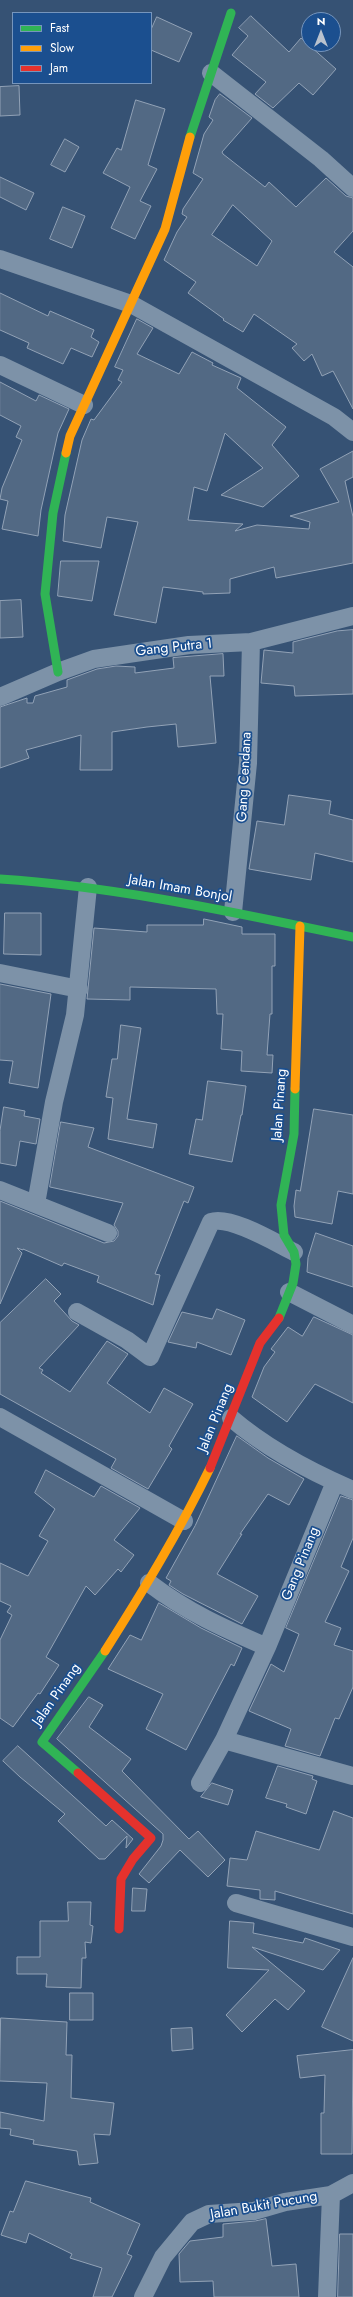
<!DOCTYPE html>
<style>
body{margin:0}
#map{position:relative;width:353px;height:2297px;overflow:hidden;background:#365274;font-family:Jost,sans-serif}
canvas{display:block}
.legend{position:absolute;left:12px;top:12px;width:140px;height:72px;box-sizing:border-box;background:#1b4f8f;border:1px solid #7695bc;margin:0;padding:5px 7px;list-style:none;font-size:12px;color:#fff}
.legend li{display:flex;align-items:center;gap:8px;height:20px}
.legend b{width:20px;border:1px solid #7695bc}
.north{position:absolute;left:301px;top:12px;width:40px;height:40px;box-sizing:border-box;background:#1b4f8f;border:1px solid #7695bc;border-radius:50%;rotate:0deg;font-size:11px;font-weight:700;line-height:16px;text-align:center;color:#fff}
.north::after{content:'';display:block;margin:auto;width:14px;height:18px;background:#b9c2ce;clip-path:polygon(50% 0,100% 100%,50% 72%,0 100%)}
</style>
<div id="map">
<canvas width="353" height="2297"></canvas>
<ul class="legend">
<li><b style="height:5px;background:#30b455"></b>Fast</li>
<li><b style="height:5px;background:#ff9f0a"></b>Slow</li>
<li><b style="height:5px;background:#e5322d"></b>Jam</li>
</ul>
<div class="north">N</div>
</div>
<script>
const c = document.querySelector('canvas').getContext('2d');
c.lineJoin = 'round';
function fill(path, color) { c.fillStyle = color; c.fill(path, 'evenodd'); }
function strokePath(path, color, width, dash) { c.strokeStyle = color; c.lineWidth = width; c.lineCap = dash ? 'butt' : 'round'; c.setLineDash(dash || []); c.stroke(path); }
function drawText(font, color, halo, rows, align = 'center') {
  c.font = font + ' Jost,sans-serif'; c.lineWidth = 3.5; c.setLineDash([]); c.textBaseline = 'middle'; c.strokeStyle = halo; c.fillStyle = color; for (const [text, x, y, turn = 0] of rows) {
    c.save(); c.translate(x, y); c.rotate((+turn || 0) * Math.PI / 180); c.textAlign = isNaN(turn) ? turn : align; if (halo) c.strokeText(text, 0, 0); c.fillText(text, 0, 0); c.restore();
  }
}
const building = new Path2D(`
 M251 16 289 52 301 38 336 69 313 95 299 83 273 108 255 94 266 82 232 55 248 36 239 28Z
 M157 17 192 33 179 62 151 50V30Z
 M19 86 20 115 0 116V87Z
 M220 94 252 118 222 152 223 154 265 187 269 182 296 207 326 178 346 196 353 198V231L334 252 353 267V409L333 371 322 376 312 354 304 361 292 348 297 344 254 314 243 332 223 320 224 319 188 293 196 282 164 260 177 232 187 217 182 214 183 209 203 179 193 173 204 134 213 120 209 117 215 100ZM233 205 272 241 257 266 212 235Z
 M136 100 165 109 148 165 157 169 140 201 151 206 135 239 111 228 130 187 103 173 117 148 121 150Z
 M65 139 79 147 65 172 51 165Z
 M0 177 34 193 26 210 0 197Z
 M63 207 85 216 72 248 50 239Z
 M0 293 48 316 50 311 94 330 91 337 99 342 92 357 71 348 63 364 27 348 29 343 0 330Z
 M137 319 153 328 137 354 179 374 192 352 213 363 212 365 241 378 237 388 286 427 272 445 299 476 263 507 221 495 263 468 225 433 207 491 194 487 188 520 243 524 235 531 257 525 309 529 310 522 290 516 339 502 320 469 353 451V477L345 481 353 517V563L276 578 274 567 230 579V593L203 594V592L163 587 156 623 114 615 138 522 107 517 101 548 63 541 65 515 82 440 91 419 94 420 122 382 118 380 123 370 115 367Z
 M0 382 36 401 39 395 69 409 58 433 41 510 38 536 2 529 8 501 0 499 2 488 22 440 16 437 21 426 0 415Z
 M61 561H99L92 601 58 596Z
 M21 600 23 637 0 638V601Z
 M353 630V694L295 696 294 686 261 683 264 650 293 653V642L337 631Z
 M223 654 224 676H210L216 743 178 747 176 724 147 727 112 732V770H80L81 735 26 750 29 758 0 768V707L27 698V703H33L35 696 67 687V680L97 669 116 666 135 667V673L174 668 173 658Z
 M289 795 331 801 329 814 353 820V862L315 853 311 880 249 869 257 821 284 825Z
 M5 913H41V955L4 954Z
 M204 919 242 927V934H275V966H272V1014H270L267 1055H273L272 1073 241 1071 242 1051 221 1049 223 1014H217L216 989 130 987V1000L87 999 94 928 147 932V925H203Z
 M0 984 51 994 38 1088 9 1083 13 1061 0 1060Z
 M121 1025 141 1028 127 1119 157 1124 153 1148 108 1139 113 1098 106 1097 112 1059H117Z
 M208 1081 246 1086 242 1115H241L232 1162 189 1154 196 1119 202 1120Z
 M4 1107 25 1111 24 1116 40 1119 36 1144 20 1141 16 1166 0 1163V1131Z
 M314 1109 353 1115V1194L338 1191 332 1224 295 1217 294 1206 296 1190 300 1191Z
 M61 1122 94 1128 88 1147 194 1187 188 1203 184 1201 155 1274 160 1275 153 1305 97 1282 99 1276 64 1263 62 1266 23 1249V1250L17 1248 22 1253 0 1304V1201L104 1243 114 1241 118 1236V1231L114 1225 123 1203 50 1187Z
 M316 1233 353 1246V1287L307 1272 308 1258Z
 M46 1279 61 1294 54 1301 72 1321 79 1325 39 1368 43 1370 41 1373 70 1392 107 1341 128 1354 107 1383 150 1413 164 1388 193 1404 169 1446 172 1449 148 1489 111 1468 116 1459 0 1394V1323Z
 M217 1309 245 1320 231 1355 197 1342 196 1348 168 1342 182 1312 212 1319Z
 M314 1317 353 1335V1403L315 1384 287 1422 252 1397 264 1367 275 1352 271 1349 288 1327 302 1336Z
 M237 1436 268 1458 304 1479 289 1505 268 1494 240 1534H242L217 1574 258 1596 242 1624 183 1594 169 1585 171 1581 166 1578 195 1526Z
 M46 1470 94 1497 101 1486 140 1508 114 1540 134 1555 121 1572 118 1569 95 1595 86 1586 46 1657 59 1665 40 1694 38 1693 13 1727 0 1718V1640L12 1615 7 1612 11 1606 0 1601V1563L28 1576 48 1541 39 1536 55 1509 35 1493Z
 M341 1496 353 1500V1538L341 1567 349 1571 325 1622 341 1628 334 1645 353 1651V1687L339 1719 335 1718 320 1756 285 1746 291 1729 249 1711 271 1664 284 1672 299 1634 286 1628Z
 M159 1603 201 1628 242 1648 234 1666 231 1664 186 1750 146 1729 163 1694 108 1669 130 1635 141 1640Z
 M89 1697 103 1705 89 1727 131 1759 122 1771 189 1839 198 1831 225 1860 208 1877 180 1850 149 1883 139 1874 161 1846 163 1840V1834L57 1739Z
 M18 1746 106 1826 112 1820 133 1839 126 1848 127 1836 105 1859H99L58 1821 65 1814 20 1777 3 1761Z
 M278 1766 313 1776 312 1779 317 1781 306 1814 286 1807 287 1804 266 1798Z
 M212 1783 233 1790 228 1805 201 1797Z
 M334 1811 353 1818V1914L275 1891V1900L260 1899V1890L227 1886 230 1858 247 1860 256 1831 319 1850Z
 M133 1888 147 1889 145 1911H132Z
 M68 1902H91L90 1925 93 1926 91 1943 85 1942 86 1958H82L81 1988 46 1987 47 1974H17V1957H40V1921H68Z
 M230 1921 254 1923 253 1933 303 1943 305 1938 340 1950 323 1970 252 1947 305 1991 288 2010 275 1999 242 2032 226 2015 269 1970 228 1968Z
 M353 1958V2041L322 2027Z
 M70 1993H93V2020H70Z
 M1 2018 67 2022 66 2055H72L71 2098 114 2103 110 2135 94 2134 98 2163 79 2165 77 2151 33 2144 34 2140 10 2135 11 2129 0 2128V2112L44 2121 47 2083 0 2081Z
 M192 2028 193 2049 172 2051 171 2029Z
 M353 2050 352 2154H321V2113H324L325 2075 300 2078 297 2056Z
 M26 2181 91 2198 90 2202 140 2224 127 2254 132 2256 112 2297H93L102 2268 70 2258 72 2254 29 2233 26 2243 1 2235 10 2211 13 2212Z
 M266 2219 272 2266 296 2264 299 2297H214L213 2281 180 2282 179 2254 190 2241 223 2237V2224L255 2221Z
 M340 2234H353V2297H338Z`);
const street = new Path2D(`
 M211 73 321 159 353 188
 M0 259 131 304 334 417 353 432
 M0 365 84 405
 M0 697 58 672 94 659 189 645 251 642 353 616
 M233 912 248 763 251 642
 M0 973 79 989
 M0 1190 108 1233
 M36 1204 54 1102 75 1015 88 887
 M289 1292 353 1325
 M77 1312 127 1340 150 1357 211 1222C230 1215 276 1243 294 1252
 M0 1417 184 1521
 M231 1418C267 1449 309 1471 353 1490
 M149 1583C187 1612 223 1628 267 1647L335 1482
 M224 1740 353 1776
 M200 1783 224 1740 267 1647
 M236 1903 353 1937
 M143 2297 163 2257 192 2222 209 2214 254 2211 285 2202 331 2195 353 2183
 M327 2297 331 2195`);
const fast = new Path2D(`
 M190 137 231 13
 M58 672 45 594 53 513 66 453
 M0 879C120 887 236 913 353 937
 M279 1318 293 1283 296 1264 294 1252 284 1235 281 1205 294 1134 295 1089
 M78 1773 42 1742 105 1651`);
const slow = new Path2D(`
 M66 453 70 436 165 229 190 137
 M295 1089 300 926
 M105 1651C143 1591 179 1532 210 1468`);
const jam = new Path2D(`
 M210 1468 260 1343 279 1318
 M78 1773 151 1838 133 1859 121 1879 119 1929`);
const streetNames = [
 ["Gang Putra 1",174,648,-6],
 ["Gang Cendana",245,777,-87],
 ["Jalan Imam Bonjol",180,889,10],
 ["Jalan Pinang",280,1105,-86],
 ["Jalan Pinang",216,1418,-68],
 ["Gang Pinang",301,1564,-68],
 ["Jalan Pinang",57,1695,-55],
 ["Jalan Bukit Pucung",264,2206,-10]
];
fill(building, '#526984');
strokePath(building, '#92a2b6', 1);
strokePath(street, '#7d92a8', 18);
strokePath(fast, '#30b455', 9);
strokePath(slow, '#ff9f0a', 9);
strokePath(jam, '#e5322d', 9);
drawText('14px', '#fff', '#1b4f8f', streetNames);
</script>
